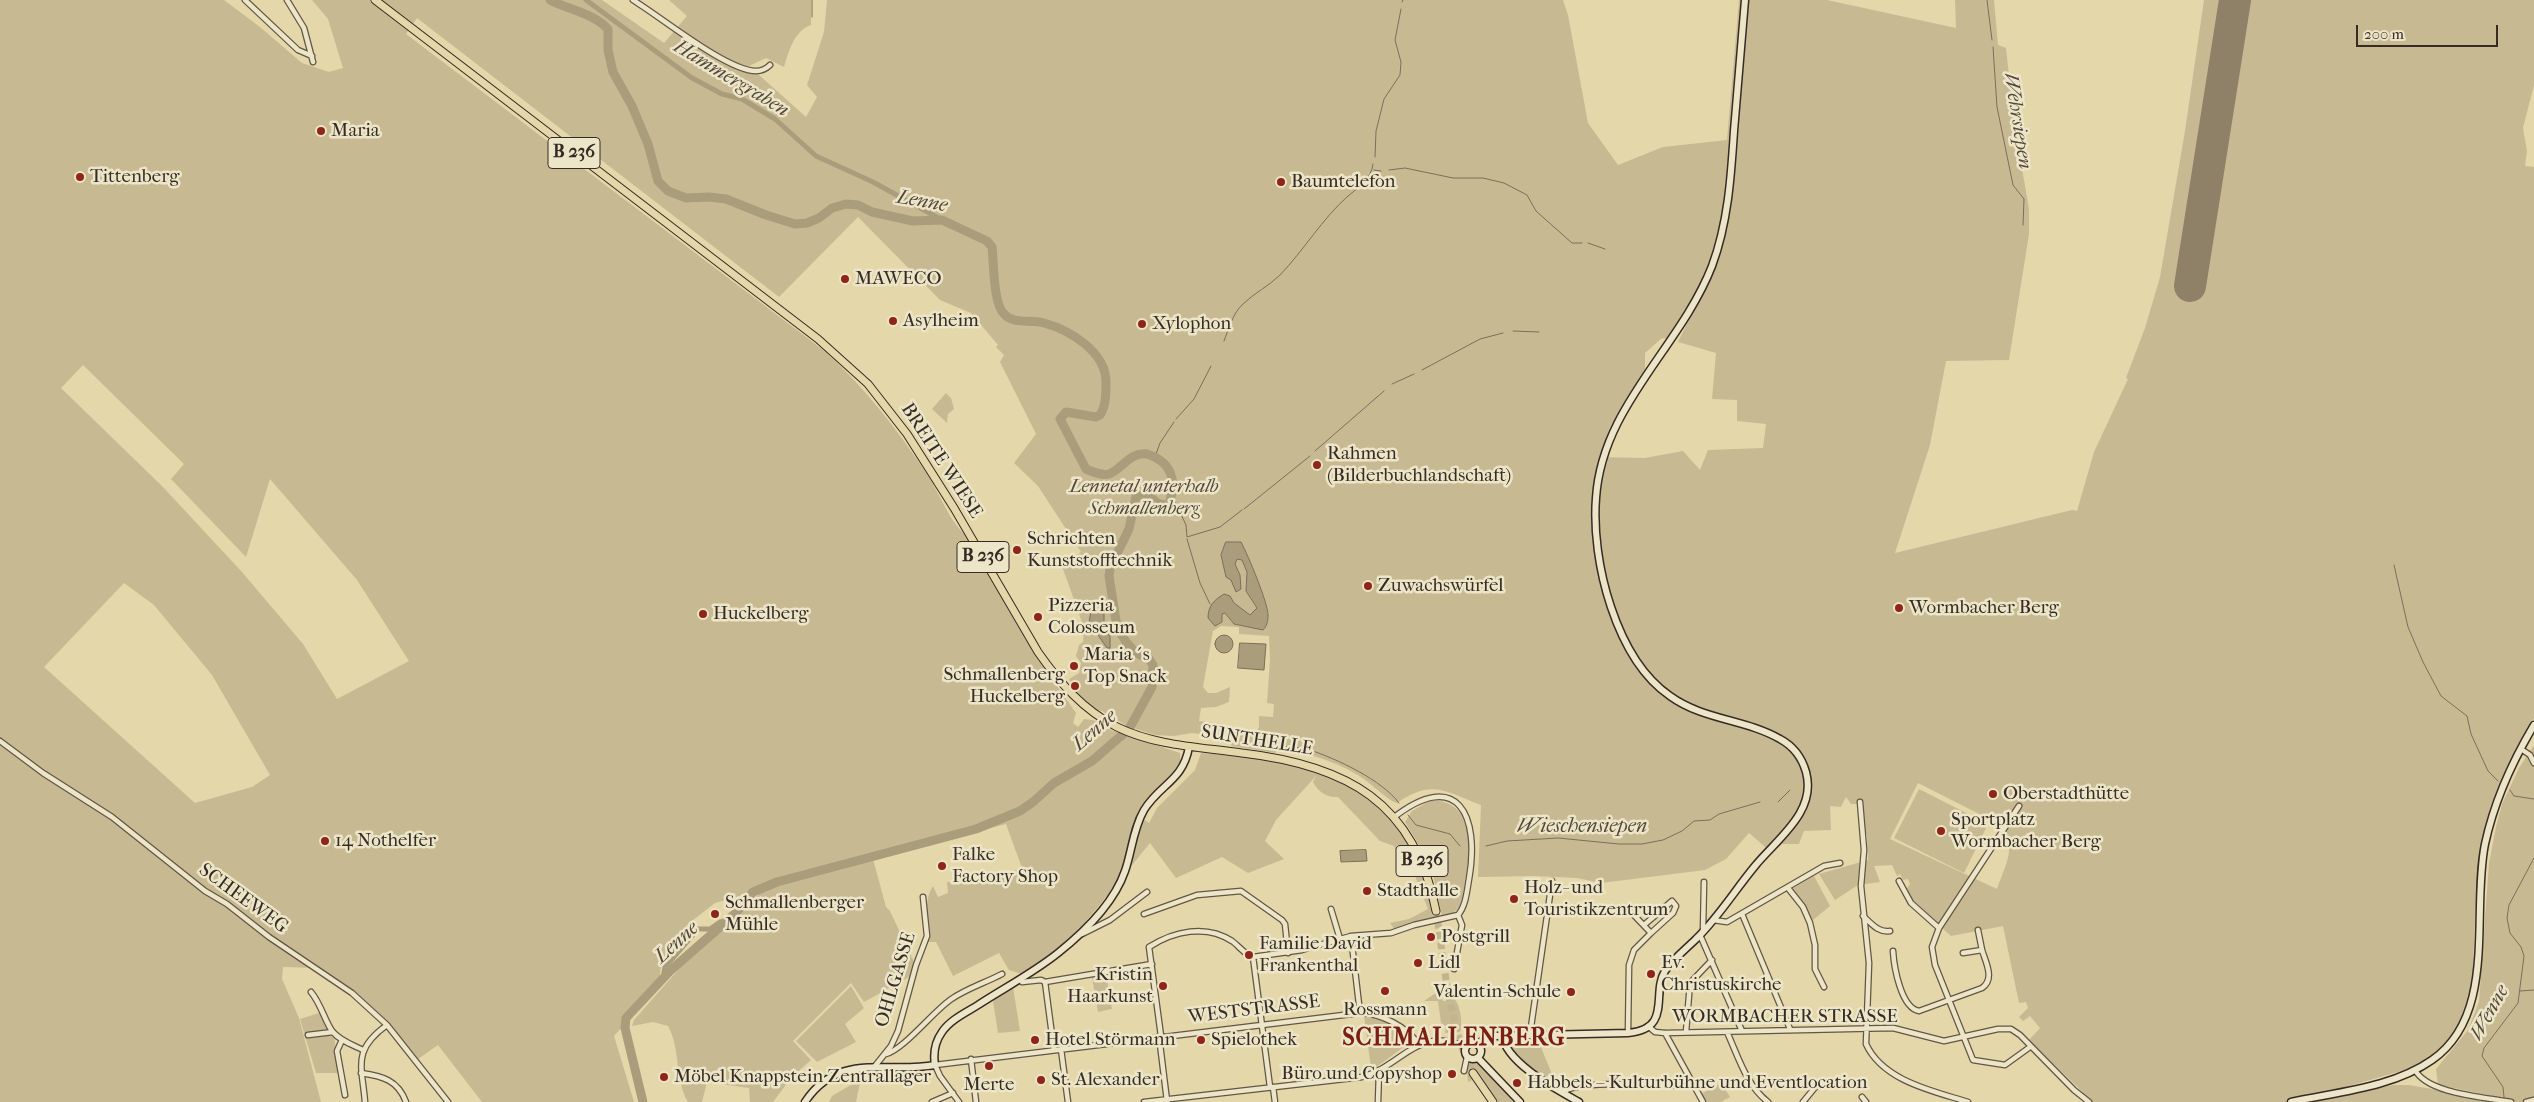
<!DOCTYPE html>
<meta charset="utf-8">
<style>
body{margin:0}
#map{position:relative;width:2534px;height:1102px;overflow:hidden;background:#e4d7a9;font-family:"IM FELL French Canon",serif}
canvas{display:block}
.scale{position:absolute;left:2356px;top:25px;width:142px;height:22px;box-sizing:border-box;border:2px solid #372b26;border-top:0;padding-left:6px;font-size:15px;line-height:18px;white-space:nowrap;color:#372b26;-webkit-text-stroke:4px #ede5c7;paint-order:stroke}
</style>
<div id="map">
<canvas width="2534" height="1102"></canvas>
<div class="scale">200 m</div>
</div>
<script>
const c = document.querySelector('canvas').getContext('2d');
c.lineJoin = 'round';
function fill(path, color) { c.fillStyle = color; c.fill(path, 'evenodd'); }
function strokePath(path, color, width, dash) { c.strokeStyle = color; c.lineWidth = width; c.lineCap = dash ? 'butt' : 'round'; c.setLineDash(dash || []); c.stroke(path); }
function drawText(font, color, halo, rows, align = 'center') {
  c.font = font + ' "IM FELL French Canon",serif'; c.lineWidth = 5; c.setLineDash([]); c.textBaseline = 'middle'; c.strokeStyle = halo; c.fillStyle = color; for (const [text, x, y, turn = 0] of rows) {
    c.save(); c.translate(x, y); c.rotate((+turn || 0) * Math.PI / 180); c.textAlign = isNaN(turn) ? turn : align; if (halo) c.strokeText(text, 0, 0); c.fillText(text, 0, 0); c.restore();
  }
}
const green = new Path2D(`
 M0 0H224L260 27 302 63 329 72 343 68 328 19 312 0H602L664 43 687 16 669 0H811V25C794 31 789 51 784 67L766 58 749 66 806 117 817 97 807 85 824 32 827 0H1563L1568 15 1588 123 1618 165 1663 147 1727 140 1739 0H1743L1727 183C1719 247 1702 286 1668 339L1662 338 1645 353V370L1610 427 1599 457 1645 458 1683 451 1700 470 1708 450 1763 448 1766 424 1737 421V400L1712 399 1716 353 1678 342 1715 266 1727 222 1734 169 1748 0H1827L1956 28 1955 0H1994L1998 45 2006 48 2014 122 2029 209V234L2009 360 1946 361 1930 445 1895 553 2072 510 2077 511 2094 452 2128 379 2126 378 2145 328 2160 277 2185 131 2204 0H2534V85L2523 128 2527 151 2525 166 2534 167V718C2513 754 2493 792 2484 833 2477 869 2476 906 2474 943 2473 970 2474 1001 2459 1025 2447 1046 2430 1058 2408 1069L2294 1102H2093L2029 1040 2040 1028 2030 1016 2023 1021 2019 1017 2028 1008 2026 1002 2019 1003 2003 926 1951 936 1913 903 1906 890 1910 884 1908 879 1903 880 1900 874 1897 876 1892 865 1874 866 1880 882 1858 885 1835 900 1819 874 1868 860 1867 835 1862 829 1859 804H1851L1846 797 1841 807 1830 806 1831 830 1804 831 1799 844H1782L1772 853 1749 833 1726 859 1705 870 1601 883 1577 878 1533 876 1478 877 1481 805C1447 792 1432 778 1397 803 1388 801 1368 780 1356 774 1333 760 1305 753 1279 747L1275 753 1231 746 1233 727C1244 732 1241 737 1256 734L1259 727V716L1273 717 1274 704 1267 703 1270 660 1269 636 1239 634V627L1221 626 1213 631 1203 687 1208 693H1216L1230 687 1229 702 1216 707 1201 708 1199 721 1223 724 1222 737 1192 733 1174 736 1155 735 1127 726 1102 711 1095 710 1076 694 1069 679 1079 673 1081 663 1076 656 1079 645 1083 642 1084 628 1062 566 1081 552 1038 486 1014 463 1036 434 1000 362 1004 355 996 347 998 345 971 313 940 300 858 217 779 297 417 18 406 34 822 349C864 386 896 428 927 474 940 494 948 519 965 535L1036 656 1076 713 1073 723 1078 727 1084 719 1093 720 1113 731 1180 753C1184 781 1144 791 1137 814L1149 823 1157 808 1195 770 1201 753C1231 756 1262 757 1292 764 1369 782 1426 840 1435 919L1395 930 1390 923 1409 919 1428 909 1411 866 1397 854 1394 846 1380 841 1338 797C1327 798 1318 792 1313 782L1316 776 1276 820 1265 841 1284 859 1248 873 1222 857 1176 878 1150 843 1084 924 1057 950 1022 974 1009 970 999 953 953 976 936 942H928C930 924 922 902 933 886L938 897 948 893 947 882 973 884 1022 868 1006 824 873 859 886 907 890 911 914 962 909 977 864 1002 851 983 793 1041 811 1060 791 1078 773 1102H750L749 1088 707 1082 702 1102H688C674 1078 681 1049 668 1026L653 1022 632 1026 634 1020 708 936 767 888 715 903 688 924 661 964 659 986 614 1036 634 1102H482L438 1045 418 1059 388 1024 316 968 283 967 282 979 299 1018 321 1102H0ZM83 365 184 464 171 479 246 557 270 479 357 580 409 661 337 699 303 644 242 572 163 487 61 388ZM1221 555 1249 559 1268 614 1263 630 1234 624 1225 613 1222 614 1230 596 1233 603 1250 615 1257 608 1246 591 1247 572 1242 560 1237 559 1235 564 1240 575ZM124 583 154 605 212 675 270 775 252 787 195 803 44 667ZM1918 783 1999 824C2019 845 2005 865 1997 889L1890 839Z
 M946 393 951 398 954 409 948 414 947 423 932 409Z
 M2534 745V1102H2509V1099L2438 1085 2436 1069 2468 1030 2479 1002 2489 863 2496 827 2502 804 2519 768Z
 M1919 789 1988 824 1964 873 1894 838Z
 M1431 800C1475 801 1472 849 1465 881 1463 890 1463 904 1456 911 1453 914 1446 915 1442 917L1433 875 1422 850 1405 822 1412 811Z
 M1814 876 1830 906 1813 920 1792 889Z
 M1106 975 1112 1009 1098 1012 1092 977Z
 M851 986 864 1008 845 1024 856 1042 817 1062 796 1041Z
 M1013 987 1020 1031 998 1033 993 1001Z
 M1437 992 1443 1001H1449L1453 997C1461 1005 1463 1025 1460 1032L1445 1033 1446 1026 1441 1023 1438 1001H1424Z
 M322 1012 328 1029 326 1035 334 1037 340 1073H316L300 1019Z
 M1364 1016 1383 1021 1410 1040 1409 1043 1375 1068H1371Z
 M1538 1040 1556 1084 1518 1058 1511 1045 1526 1041Z
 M1470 1062H1476L1482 1067 1513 1102H1497L1476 1071 1470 1075 1472 1080 1468 1082 1467 1070Z
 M861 1079 856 1101 858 1102H829L832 1096Z
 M1721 1083 1730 1097 1721 1102H1706L1701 1094Z
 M2393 1085H2409L2506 1102H2313Z`);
const water = new Path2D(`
 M1226 542H1241C1248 555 1268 603 1268 615 1268 621 1267 626 1263 630L1234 624 1225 613 1222 614V622L1215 626 1208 618C1208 606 1214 600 1224 594L1230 596 1234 603 1250 615 1257 608 1246 591 1247 572 1242 560 1237 559 1235 564 1240 575 1241 589 1236 592 1231 580 1226 577 1221 555Z
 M1098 611 1104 613V629L1110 636V648H1107L1089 622 1091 612Z
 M1215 644a9 9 0 1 1 18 0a9 9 0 1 1-18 0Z
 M1240 643 1266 644 1264 670 1238 668Z
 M1366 850 1367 861 1341 862 1340 851Z`);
const stream = new Path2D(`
 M812 0V17
 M1987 0 1992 40
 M1402 2 1403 0
 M1993 47 1997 107 2013 185 2024 199 2023 225
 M1375 157 1376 131 1384 99 1400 75 1401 62 1395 40 1401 9
 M1374 170 1381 171
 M1389 170 1405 168 1453 178H1483L1504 183 1527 195 1536 211 1572 243H1582
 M1588 243 1605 249
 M1513 331 1539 332
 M1224 341C1229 328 1233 313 1243 304 1254 293 1269 286 1280 275 1304 250 1322 219 1348 196 1358 188 1372 178 1373 164
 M1422 370 1480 339 1503 333
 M1392 384 1414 374
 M1176 419 1194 399 1211 366
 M1315 451 1384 391
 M1155 457 1160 443 1174 422
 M1172 495 1186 525 1187 537 1220 527 1242 510
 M1244 509 1310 456
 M1187 539 1200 583 1210 604
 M2394 565 2408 627 2423 662 2441 696 2467 716 2471 734 2488 771 2498 781
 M1275 745C1286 747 1299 747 1310 750 1337 759 1382 780 1399 803
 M2510 790 2514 796 2534 799
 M1778 802 1790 790
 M1408 815 1416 825 1450 834 1460 846
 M1486 846 1507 841 1558 838 1619 844H1642L1663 840 1682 831 1694 821 1710 820 1719 814 1760 802
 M2520 991 2534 990
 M2504 1097 2503 1087 2482 1056 2484 1048 2518 1003 2524 956 2521 947 2510 933 2507 918 2509 905 2534 858`);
const canal = new Path2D(`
 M586 0 692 78 722 94 742 99 775 119 816 156 873 182 942 220
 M663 979 665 967 698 929H710L720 922 726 921`);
const river = new Path2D(`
 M550 0C569 10 593 13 608 29V50L613 72 632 106 648 144 658 181 668 191 686 198 709 197 726 199 766 215 795 224 807 223 819 218 832 208 846 204 858 205 872 212 913 221 942 220 987 241 992 247C994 263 993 303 1004 314 1014 325 1030 319 1044 323 1070 330 1106 352 1106 382 1106 393 1106 406 1100 415L1096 417 1066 412 1060 419 1086 469C1093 472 1102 476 1109 474 1122 469 1131 451 1147 454 1172 462 1177 480 1169 504 1158 507 1153 499 1146 493L1136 497 1129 529 1110 568 1109 576 1117 627 1126 642 1136 653 1149 659 1153 665 1152 687 1129 729 1092 761 1054 783 1033 802 1020 811 976 829 777 882 753 892 737 912 671 970 626 1018 625 1028 643 1102`);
const runway = new Path2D(`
 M2190 286 2235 0`);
const primaryTunnel = new Path2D(`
 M1436 911C1445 967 1448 1022 1473 1073`);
const street = new Path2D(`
 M245 0 298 50 312 56
 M287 0 304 28 313 62
 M633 0C661 17 727 71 756 71 762 71 766 69 770 65
 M0 741 43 773 112 817 205 891 227 904 269 937 352 993 387 1025 448 1102
 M2521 749 2530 755 2534 763
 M1860 802 1864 850 1861 886 1869 963 1866 1044C1883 1081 1933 1091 1968 1102
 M2019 806 1939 928 1932 947 1935 965 1973 1060 2005 1065 2030 1047
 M1899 881 1911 903 1939 928
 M1788 888 1803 907 1810 923 1815 945V969L1824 987
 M1331 909 1340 939
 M1548 912 1630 911 1651 933 1634 950 1629 965 1628 1033
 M1144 914 1197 895 1241 891 1282 920 1285 924 1288 953
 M1742 914 1790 1029
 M1863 916C1871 923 1878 933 1890 931
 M1713 920 1727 922 1824 866 1840 863
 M1644 925 1672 901 1676 906 1673 913 1651 933
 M1978 930 1982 950
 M1703 931 1704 882
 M1082 934 1110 920 1147 892
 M1700 935 1742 1031
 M1351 936 1360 1013
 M1893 951C1894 967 1901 1008 1919 1011L1982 988C1995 979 1986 963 1982 950L1963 953
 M1253 957 1302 950 1351 936 1391 933 1414 925 1458 915C1466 906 1467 890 1469 879 1480 816 1458 767 1393 818
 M1454 969 1462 925 1458 915
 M1020 979 1022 982 1041 980 1045 982 1152 964
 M1045 982 1054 1050
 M311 992C321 1004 324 1019 332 1031 340 1041 353 1045 363 1050
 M1648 1026 1655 1032 1665 1033 1893 1028 1944 1041 1998 1029H2011L2020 1035 2074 1090 2089 1102
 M1686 1032 1690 983 1712 960
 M1727 1032C1738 1056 1746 1085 1768 1102
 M1665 1033 1703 1102
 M1530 1034 1552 881
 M308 1035 333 1032
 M1159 1036 1167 1101
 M1161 1036 1149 947C1174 931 1206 924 1232 941 1239 946 1245 955 1253 957L1270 1087
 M342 1040 337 1051 345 1095
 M1061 1049 1068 1102
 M886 1054C904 1049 932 1013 950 1000 965 989 985 983 1002 974
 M971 1059 976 1102
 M875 1066 891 1046 898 1031 916 965 927 936 923 897
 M2415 1070C2428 1094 2485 1097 2511 1102
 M1464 1071 1467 1057
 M361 1073C382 1076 398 1080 406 1102
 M1273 1087 1275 1102
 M1563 1092C1581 1079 1666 1086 1692 1086
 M1862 1097 1866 1102
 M365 1102C362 1066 352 1050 387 1025
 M932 1102 953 1093
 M959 1102 940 1076 935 1065 1360 1013C1380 1013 1408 1027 1418 1044
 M1144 1102 1362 1077C1404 1065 1417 1025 1466 1047
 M1378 1102 1379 1072
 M1803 1102 1817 1085
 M2526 1102 2534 1100`);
const secondary = new Path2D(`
 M1502 1035C1506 1063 1556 1089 1579 1102
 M1465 1051a8 8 0 1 1 16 0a8 8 0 1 1-16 0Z
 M1478 1045 1483 1040 1495 1036 1628 1033C1673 1029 1651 993 1665 971 1673 959 1686 949 1696 939 1718 918 1735 890 1755 866 1777 839 1817 812 1806 772 1802 758 1793 746 1780 739 1745 719 1703 720 1670 696 1616 659 1591 561 1596 498 1602 406 1680 348 1712 266 1728 223 1731 177 1734 131 1738 87 1741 44 1745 0
 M1478 1058 1520 1102
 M805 1102C839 1051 886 1074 935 1065 933 1053 935 1042 942 1032 950 1020 965 1013 978 1005 1004 988 1033 973 1058 953 1083 933 1114 903 1125 871 1132 851 1133 829 1144 810 1160 784 1183 781 1189 747
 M2291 1102C2336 1092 2392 1088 2432 1060 2498 1014 2471 913 2485 844 2494 802 2512 762 2534 725`);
const primary = new Path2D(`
 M375 0 818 339 868 384 907 434 954 508 1038 652C1059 682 1083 710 1117 727 1156 746 1200 747 1242 753 1346 765 1415 802 1436 911
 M1473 1073 1493 1102`);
const markers = [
 [321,131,5,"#8f2418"],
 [80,177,5,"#8f2418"],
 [1281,182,5,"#8f2418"],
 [845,279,5,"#8f2418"],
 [893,321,5,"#8f2418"],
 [1142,324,5,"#8f2418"],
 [1317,465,5,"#8f2418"],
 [1017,550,5,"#8f2418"],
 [1368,586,5,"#8f2418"],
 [1899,608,5,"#8f2418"],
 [703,614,5,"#8f2418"],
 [1038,617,5,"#8f2418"],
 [1074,666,5,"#8f2418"],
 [1075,686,5,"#8f2418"],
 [1993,794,5,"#8f2418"],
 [1941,831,5,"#8f2418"],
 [325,841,5,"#8f2418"],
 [942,866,5,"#8f2418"],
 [1367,891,5,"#8f2418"],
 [1514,899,5,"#8f2418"],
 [715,914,5,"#8f2418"],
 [1431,937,5,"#8f2418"],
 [1249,955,5,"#8f2418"],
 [1418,963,5,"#8f2418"],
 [1651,974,5,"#8f2418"],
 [1163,986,5,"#8f2418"],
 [1385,991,5,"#8f2418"],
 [1571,992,5,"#8f2418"],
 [1035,1040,5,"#8f2418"],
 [1201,1040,5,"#8f2418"],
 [989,1066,5,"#8f2418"],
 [1452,1074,5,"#8f2418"],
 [664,1077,5,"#8f2418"],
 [1041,1080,5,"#8f2418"],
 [1517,1083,5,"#8f2418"]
];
const shields = [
 [574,153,52],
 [983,557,52],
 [1422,861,52]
];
const shieldNames = [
 ["B 236",574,153],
 ["B 236",983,557],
 ["B 236",1422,861]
];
const poiNames = [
 ["Maria",331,131],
 ["Tittenberg",90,177],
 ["Baumtelefon",1291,182],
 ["MAWECO",855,279],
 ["Asylheim",903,321],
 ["Xylophon",1152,324],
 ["Rahmen",1327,454],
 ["(Bilderbuchlandschaft)",1327,476],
 ["Schrichten",1027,539],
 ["Kunststofftechnik",1027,561],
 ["Zuwachswürfel",1378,586],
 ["Pizzeria",1048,606],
 ["Colosseum",1048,628],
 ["Wormbacher Berg",1909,608],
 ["Huckelberg",713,614],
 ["Maria´s",1084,655],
 ["Top Snack",1084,677],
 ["Schmallenberg",1065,675,"right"],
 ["Huckelberg",1065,697,"right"],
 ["Oberstadthütte",2003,794],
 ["Sportplatz",1951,820],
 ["Wormbacher Berg",1951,842],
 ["14 Nothelfer",335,841],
 ["Falke",952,855],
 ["Factory Shop",952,877],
 ["Holz- und",1524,888],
 ["Touristikzentrum",1524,910],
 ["Stadthalle",1377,891],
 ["Schmallenberger",725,903],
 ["Mühle",725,925],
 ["Postgrill",1441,937],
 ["Familie David",1259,944],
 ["Frankenthal",1259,966],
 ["Lidl",1428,963],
 ["Ev.",1661,963],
 ["Christuskirche",1661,985],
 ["Kristin",1153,975,"right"],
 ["Haarkunst",1153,997,"right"],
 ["Valentin-Schule",1561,992,"right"],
 ["Rossmann",1385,1010,"center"],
 ["Hotel Störmann",1045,1040],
 ["Spielothek",1211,1040],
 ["Büro und Copyshop",1442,1074,"right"],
 ["Möbel Knappstein Zentrallager",674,1077],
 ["St. Alexander",1051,1080],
 ["Habbels – Kulturbühne und Eventlocation",1527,1083],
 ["Merte",989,1085,"center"]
];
const streetNames = [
 ["BREITE WIESE",941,461,57],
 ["SUNTHELLE",1257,741,9],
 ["SCHEEWEG",243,899,36],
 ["OHLGASSE",896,980,-73],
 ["WESTSTRASSE",1254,1010,-7],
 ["WORMBACHER STRASSE",1785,1017]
];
const parkNames = [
 ["Lennetal unterhalb",1144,487],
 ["Schmallenberg",1144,509]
];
const waterNames = [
 ["Hammergraben",731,79,31],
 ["Wehrsiepen",2017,121,81],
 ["Lenne",922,202,10],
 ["Lenne",1095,731,-41],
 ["Wieschensiepen",1582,827],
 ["Lenne",677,943,-42],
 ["Wenne",2490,1013,-61]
];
const districtNames = [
 ["SCHMALLENBERG",1454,1039]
];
fill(green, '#c7ba93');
fill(water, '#a99d7c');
strokePath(water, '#7b6f5a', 1);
strokePath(stream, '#7b6f5a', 1);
strokePath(canal, '#a99d7c', 5);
strokePath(river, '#a99d7c', 9);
strokePath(runway, '#8e8168', 32);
strokePath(primaryTunnel, '#c1b58f', 7, [7, 3.5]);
strokePath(street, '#625647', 7);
strokePath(secondary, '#372b26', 9);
strokePath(primary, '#372b26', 9);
strokePath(street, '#ede5c7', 4.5);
strokePath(secondary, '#ede5c7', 6);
strokePath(primary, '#e4d7a9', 7);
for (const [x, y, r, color] of markers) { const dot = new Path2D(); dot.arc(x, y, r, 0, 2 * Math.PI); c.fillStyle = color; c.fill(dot); strokePath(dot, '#ede5c7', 2); }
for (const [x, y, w] of shields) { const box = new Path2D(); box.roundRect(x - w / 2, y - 15.5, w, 31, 4); c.fillStyle = '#ede5c7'; c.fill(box); strokePath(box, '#372b26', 1); }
drawText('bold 18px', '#372b26', null, shieldNames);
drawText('19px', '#372b26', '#ede5c7', poiNames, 'left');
drawText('19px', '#372b26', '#ede5c7', streetNames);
drawText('italic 19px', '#54483c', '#ede5c7', parkNames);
drawText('italic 20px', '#54483c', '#ede5c7', waterNames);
c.letterSpacing = '1px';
drawText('bold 24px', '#7a1f14', '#ede5c7', districtNames);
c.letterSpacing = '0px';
</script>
